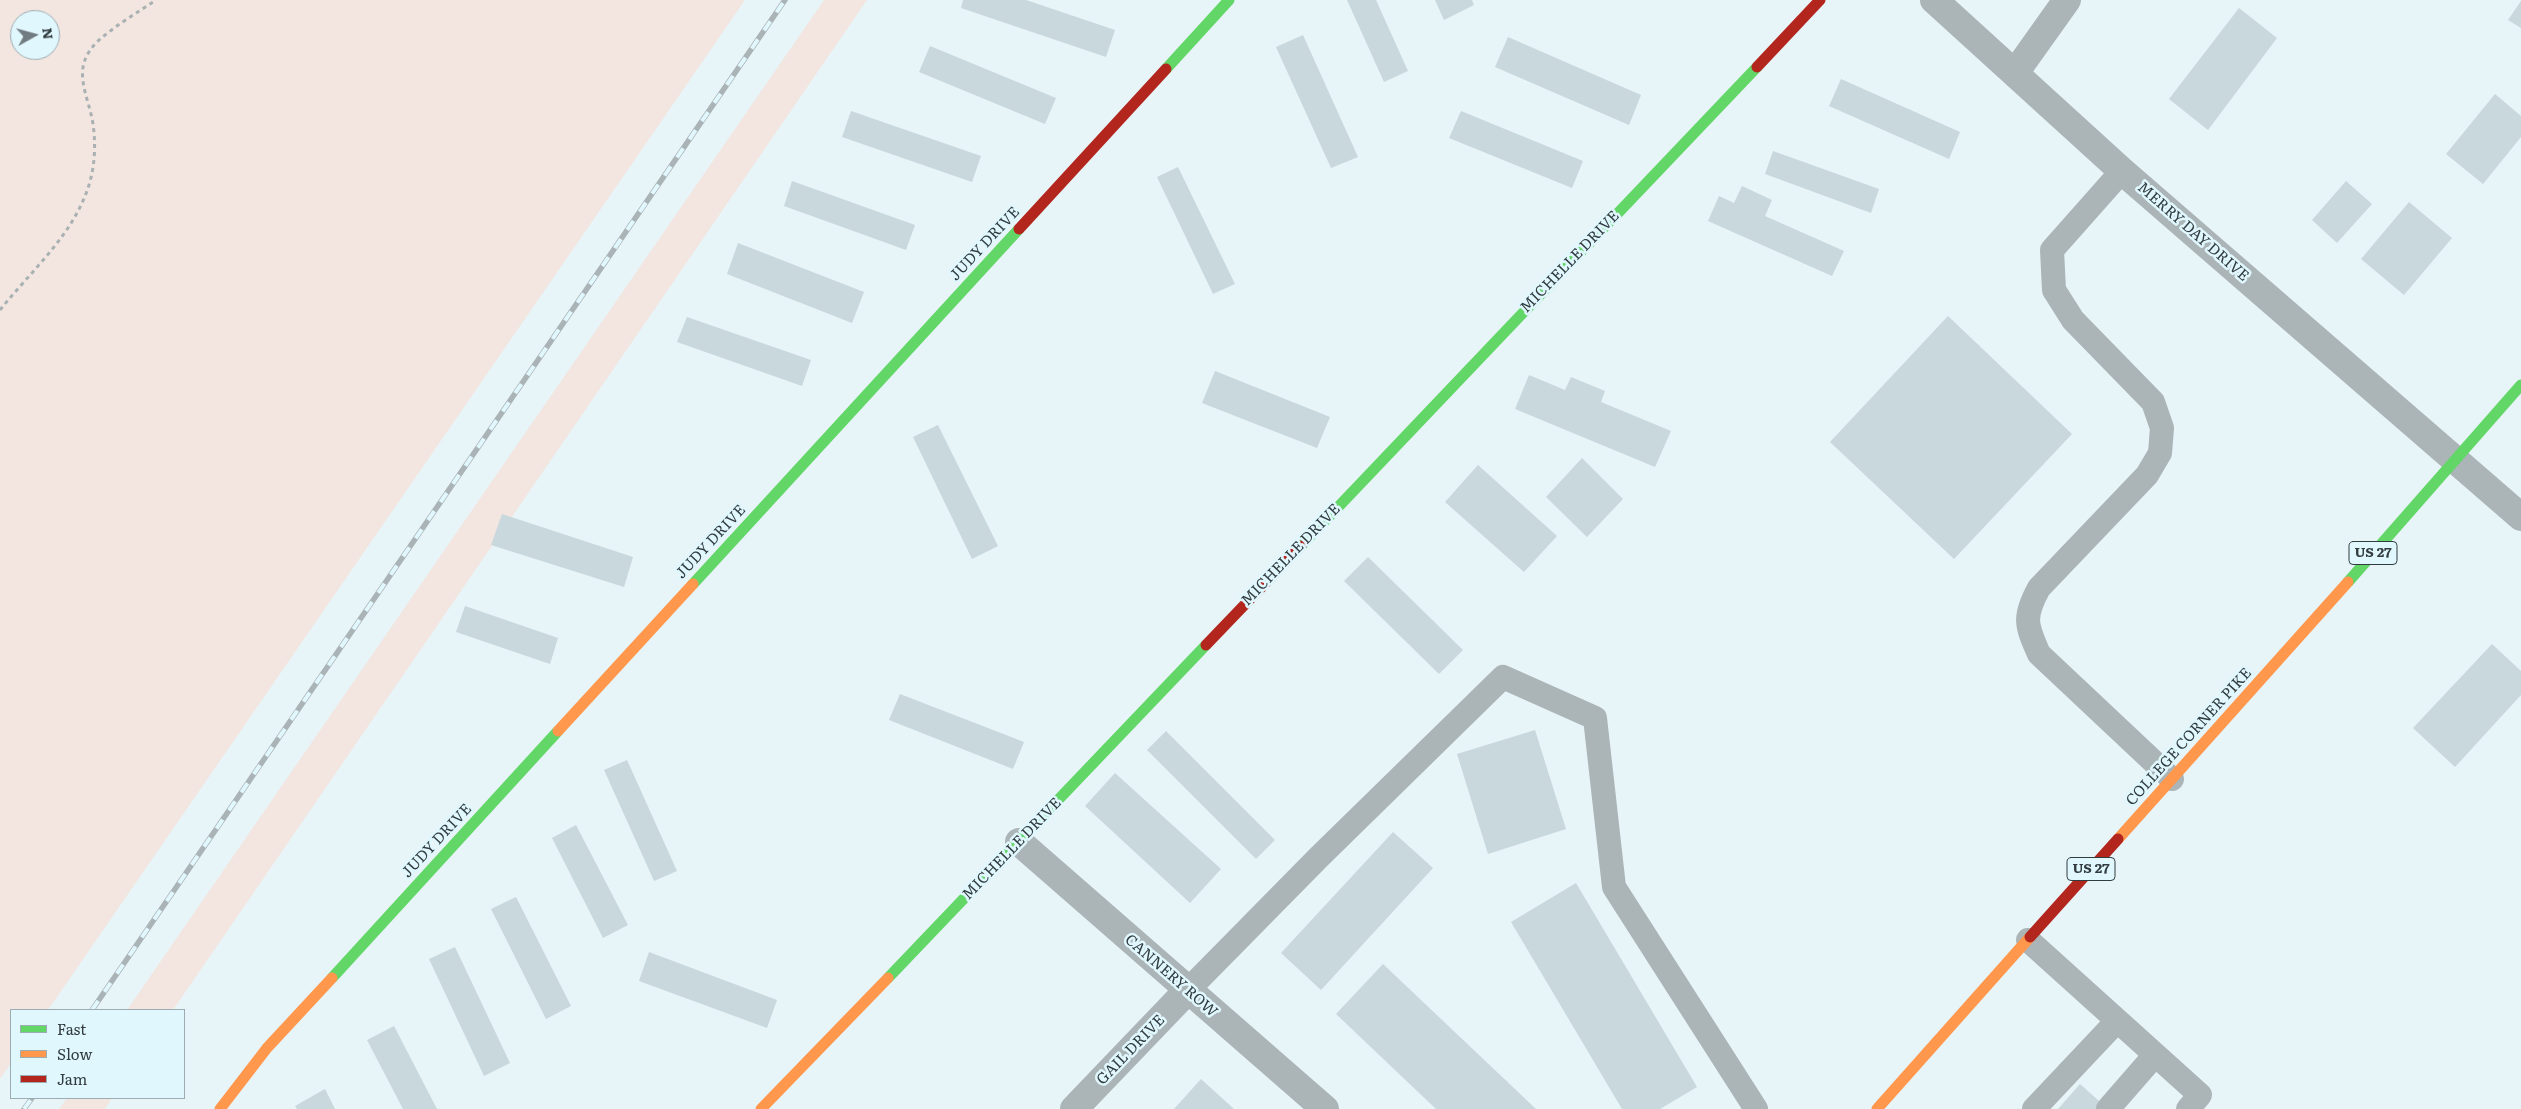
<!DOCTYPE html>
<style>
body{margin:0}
#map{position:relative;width:2521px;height:1109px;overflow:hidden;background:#e7f4f8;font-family:Literata,serif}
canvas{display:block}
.legend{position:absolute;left:10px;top:1009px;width:175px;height:90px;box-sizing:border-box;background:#e1f7fe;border:1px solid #9bacb2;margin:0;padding:6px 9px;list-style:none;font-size:15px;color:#313c3f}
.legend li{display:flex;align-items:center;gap:10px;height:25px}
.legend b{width:25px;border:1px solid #9bacb2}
.north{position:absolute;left:10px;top:10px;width:50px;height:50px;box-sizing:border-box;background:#e1f7fe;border:1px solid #9bacb2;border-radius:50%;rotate:83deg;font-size:14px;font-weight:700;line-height:20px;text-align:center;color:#313c3f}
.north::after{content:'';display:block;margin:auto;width:18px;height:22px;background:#717c80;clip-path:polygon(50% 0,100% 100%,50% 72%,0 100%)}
</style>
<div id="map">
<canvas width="2521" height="1109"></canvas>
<ul class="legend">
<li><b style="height:6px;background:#63d668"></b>Fast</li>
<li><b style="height:6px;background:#ff974d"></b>Slow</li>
<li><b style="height:6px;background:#b3261e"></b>Jam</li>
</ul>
<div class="north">N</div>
</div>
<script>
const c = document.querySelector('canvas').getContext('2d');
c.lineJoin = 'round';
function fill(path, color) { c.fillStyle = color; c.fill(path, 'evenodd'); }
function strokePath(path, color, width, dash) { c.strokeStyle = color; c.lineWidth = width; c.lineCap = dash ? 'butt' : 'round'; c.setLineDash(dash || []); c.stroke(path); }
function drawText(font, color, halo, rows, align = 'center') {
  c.font = font + ' Literata,serif'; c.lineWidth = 5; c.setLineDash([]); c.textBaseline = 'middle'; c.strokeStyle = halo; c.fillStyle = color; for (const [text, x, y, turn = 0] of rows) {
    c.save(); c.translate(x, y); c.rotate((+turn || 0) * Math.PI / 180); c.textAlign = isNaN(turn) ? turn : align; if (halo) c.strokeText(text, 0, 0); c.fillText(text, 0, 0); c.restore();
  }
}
const green = new Path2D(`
 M0 0H745L48 1010H11V1063L0 1079ZM20 20H50V50H20Z
 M824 0H867L173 1010H127Z
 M67 1098H112L105 1109H59Z`);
const building = new Path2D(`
 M963 0H1026L1115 30 1106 57 961 8Z
 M1347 0H1376L1408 71 1384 82Z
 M1435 0H1472L1474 5 1444 20Z
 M2521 1V28L2508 20Z
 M2239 8 2277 38 2208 130 2169 99Z
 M1303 35 1358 157 1331 168 1276 47Z
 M1508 37 1641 95 1629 125 1495 67Z
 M930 46 1056 98 1045 124 919 72Z
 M1841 79 1960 132 1949 159 1829 106Z
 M2495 94 2521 116V137L2483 184 2446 154Z
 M851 111 981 156 972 182 842 137Z
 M1461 111 1583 161 1572 188 1449 138Z
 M1773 151 1879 189 1871 213 1765 174Z
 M1178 167 1235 284 1213 294 1157 177Z
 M792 181 915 225 906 250 784 206Z
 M2346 181 2372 204 2337 243 2312 220Z
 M1742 186 1772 200 1765 216 1844 251 1832 276 1708 221 1719 196 1734 203Z
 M2409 202 2452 238 2404 295 2361 259Z
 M738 243 864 292 852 323 727 274Z
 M1948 316 2072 434 1954 559 1830 442Z
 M687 317 811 360 802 386 677 342Z
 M1215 371 1330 417 1317 448 1202 403Z
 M1529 375 1565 390 1571 377 1605 391 1601 402 1671 431 1655 467 1515 409Z
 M938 425 998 546 972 559 913 437Z
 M1582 458 1623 499 1587 537 1546 497Z
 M1478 465 1557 536 1524 572 1445 502Z
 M502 514 633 557 624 587 491 545Z
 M1368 557 1463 650 1439 674 1344 581Z
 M465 606 558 638 550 664 456 632Z
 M2492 644 2521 671V695L2455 767 2413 728Z
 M900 694 1024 742 1013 769 889 720Z
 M1535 730 1566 829 1488 854 1457 754Z
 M1166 731 1275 840 1256 859 1147 750Z
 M627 760 677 871 654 881 604 770Z
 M1115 773 1221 869 1190 903 1085 806Z
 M576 825 628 925 603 938 552 838Z
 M1393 832 1433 868 1321 990 1281 953Z
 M1576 883 1697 1087 1660 1109H1622L1511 922Z
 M516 897 571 1006 546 1019 491 909Z
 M455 947 510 1063 484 1076 429 959Z
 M649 952 777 1000 767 1028 639 981Z
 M1383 964 1536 1109H1436L1336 1014Z
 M394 1026 437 1109H403L367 1040Z
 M1201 1079 1234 1109H1174Z
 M2080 1084 2108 1109H2058Z
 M325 1089 335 1109H297L295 1106Z`);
const path = new Path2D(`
 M0 310C31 271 72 236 88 188 95 167 96 145 93 124 88 93 70 69 97 42 114 26 137 13 156 0`);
const lane = new Path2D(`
 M2122 171 2052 250 2054 290 2073 320 2153 402 2162 428 2160 453 2147 475 2039 588C2023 617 2026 625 2039 654L2172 779
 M2028 940 2200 1095 2188 1109
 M1188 990 1319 857 1503 677 1595 718 1614 887 1756 1109
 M2034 1109 2117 1021
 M2108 1109 2155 1055`);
const street = new Path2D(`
 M1934 0 2122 171 2521 517
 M2015 73 2067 0
 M1019 842 1325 1109
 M1074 1109 1188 990`);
const fast = new Path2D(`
 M1166 69 1229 0
 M1301 546 1757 67
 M2348 582 2521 385
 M693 584 1019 229
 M332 978 558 731
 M888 978 1206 645`);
const slow = new Path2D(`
 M558 731 693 584
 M2118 839 2348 582
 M220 1109 267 1048 332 978
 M761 1109 888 978
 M1877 1109 2030 937`);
const jam = new Path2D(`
 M1757 67 1820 0
 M1019 229 1166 69
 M1206 645 1301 546
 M2030 937 2118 839`);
const rail = new Path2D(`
 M92 1010 785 0
 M24 1109 32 1098`);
const shields = [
 [2373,553,48],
 [2091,869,48]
];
const shieldNames = [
 ["US 27",2373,553],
 ["US 27",2091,869]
];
const streetNames = [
 ["MERRY DAY DRIVE",2193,232,41],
 ["JUDY DRIVE",985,244,-47],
 ["MICHELLE DRIVE",1570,262,-46],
 ["JUDY DRIVE",711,542,-47],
 ["MICHELLE DRIVE",1291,555,-46],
 ["COLLEGE CORNER PIKE",2189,737,-48],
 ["JUDY DRIVE",437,841,-47],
 ["MICHELLE DRIVE",1012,849,-46],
 ["CANNERY ROW",1171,976,41],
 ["GAIL DRIVE",1131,1050,-46]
];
fill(green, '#f3e6e0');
fill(building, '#c8d8dd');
strokePath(path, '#a9b1b3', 3, [4, 4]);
strokePath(lane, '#abb4b7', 24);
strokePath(street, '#abb4b7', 28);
strokePath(fast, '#63d668', 11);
strokePath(slow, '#ff974d', 11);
strokePath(jam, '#b3261e', 11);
strokePath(rail, '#aab3b6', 5.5);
strokePath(rail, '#e1f7fe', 4, [11]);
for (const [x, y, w] of shields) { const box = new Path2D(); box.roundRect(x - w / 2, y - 11.5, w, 23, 4); c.fillStyle = '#e1f7fe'; c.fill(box); strokePath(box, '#313c3f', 1); }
drawText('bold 14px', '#313c3f', null, shieldNames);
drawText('15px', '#313c3f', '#e1f7fe', streetNames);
</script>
